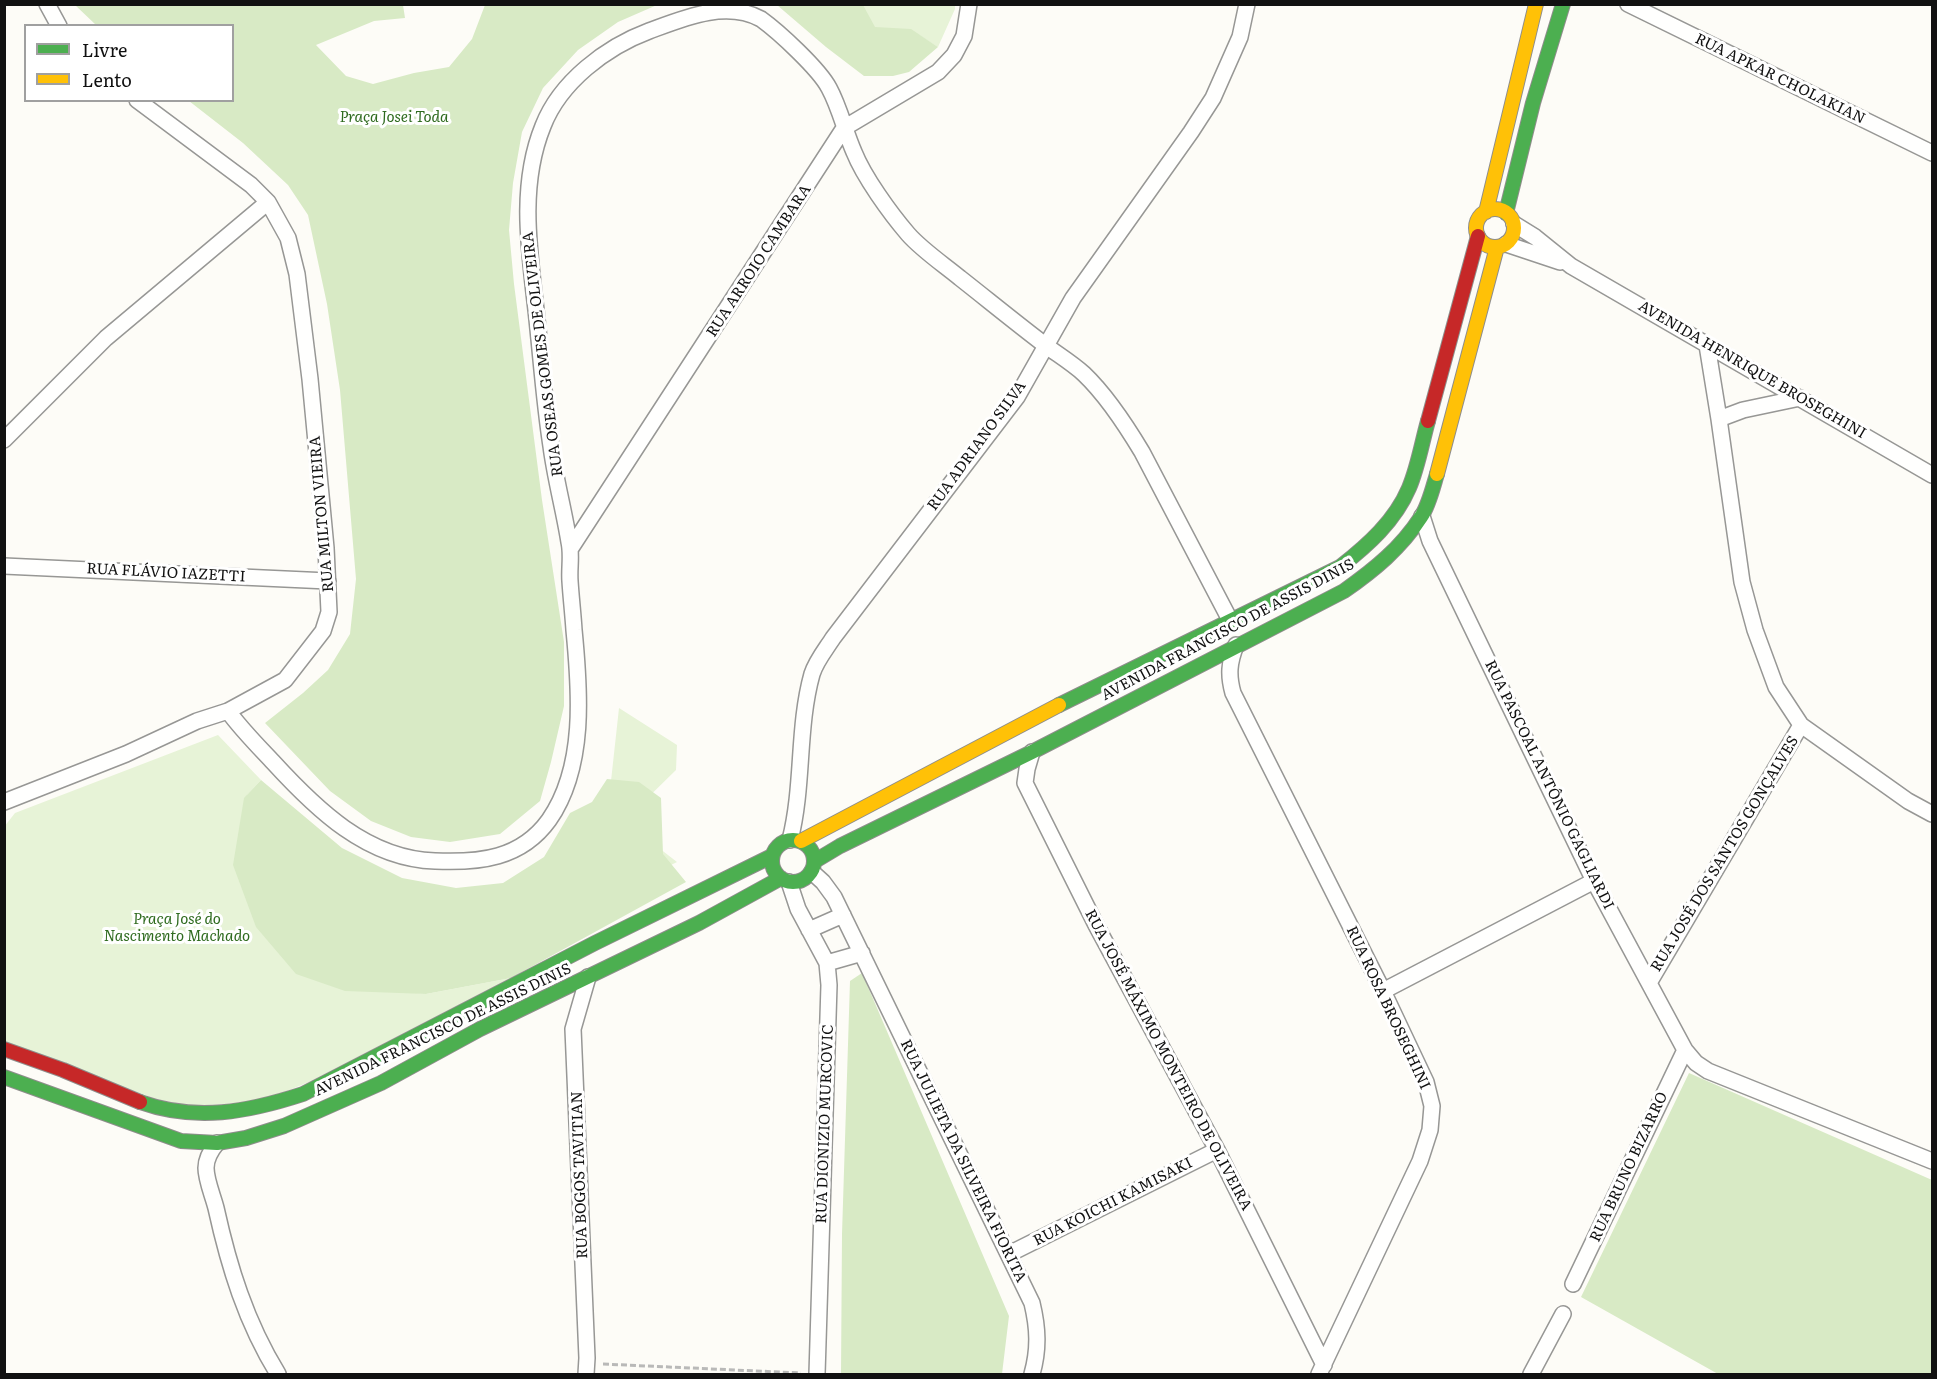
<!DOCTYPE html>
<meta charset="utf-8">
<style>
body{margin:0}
#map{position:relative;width:1937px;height:1379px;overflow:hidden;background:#fdfcf7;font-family:Literata,serif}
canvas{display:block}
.frame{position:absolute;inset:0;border:6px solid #111;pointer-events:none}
.legend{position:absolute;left:24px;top:24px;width:210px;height:78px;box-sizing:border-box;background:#fff;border:2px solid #a0a0a0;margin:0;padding:8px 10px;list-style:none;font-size:18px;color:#111}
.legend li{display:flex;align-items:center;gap:12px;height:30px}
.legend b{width:30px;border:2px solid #a0a0a0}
</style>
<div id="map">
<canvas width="1937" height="1379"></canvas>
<div class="frame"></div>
<ul class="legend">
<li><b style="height:8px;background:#4caf50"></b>Livre</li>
<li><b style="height:8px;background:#ffc107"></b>Lento</li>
</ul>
</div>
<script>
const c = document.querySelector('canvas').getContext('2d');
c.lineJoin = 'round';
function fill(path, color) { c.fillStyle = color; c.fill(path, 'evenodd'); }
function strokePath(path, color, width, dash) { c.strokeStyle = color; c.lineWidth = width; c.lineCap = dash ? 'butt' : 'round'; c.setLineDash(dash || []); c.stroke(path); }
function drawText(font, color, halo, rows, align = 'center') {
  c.font = font + ' Literata,serif'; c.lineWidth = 6; c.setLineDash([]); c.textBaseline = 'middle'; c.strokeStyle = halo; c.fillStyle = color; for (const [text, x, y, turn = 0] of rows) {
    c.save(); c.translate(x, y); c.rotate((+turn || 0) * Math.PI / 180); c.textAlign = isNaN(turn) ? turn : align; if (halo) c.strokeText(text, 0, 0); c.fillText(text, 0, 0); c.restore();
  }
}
const green = new Path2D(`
 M799 5H955V9L938 47 919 35 912 41Z
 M619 708 677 745 676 770 624 821 677 862 416 993 426 994 511 978 309 1082 260 1102 190 1106 156 1099 5 1044 4 827 15 813 218 735 261 780 247 795 354 884 528 893 611 781Z`);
const forest = new Path2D(`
 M75 5H403L405 18 374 21 316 45 346 76 373 84 414 73 449 67 472 39 485 5H657L618 22 578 50 543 88 522 132 513 183 509 230 514 284 542 500 564 642V706L551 762 540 801 500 834 450 842 411 837 371 821 330 791 265 723 303 693 328 670 350 634 356 579 340 390 327 304 308 215 288 185 243 143 189 101 232 100V26L96 25Z
 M777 5H863L875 27 911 29 938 47 909 72 893 76H864L826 47Z
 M607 779 639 782 661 798 663 854 686 882 511 978 426 994 345 991 296 974 256 927 233 865 244 798 261 780 342 848 402 878 456 888 503 883 544 857 570 813 592 802Z
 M862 973 1009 1316 1002 1374H841L842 1234 850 981Z
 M1689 1073 1932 1180V1374H1718L1581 1297Z`);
const path = new Path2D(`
 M603 1364 801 1373`);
const street = new Path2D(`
 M47 4 59 26
 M1628 4 1932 153
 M1514 224 1535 237 1571 266 1932 475
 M1506 244 1560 262
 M1707 345 1719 419 1742 582 1755 630 1776 687 1801 725 1908 801 1932 814
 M1719 419 1743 410 1800 398
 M4 440 106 338 268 202
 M1422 516 1430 541 1594 881 1685 1050 1696 1063 1708 1071 1932 1161
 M571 548 844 128 938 72 954 55 964 36 969 4
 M4 566 328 581
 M1236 645C1229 663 1228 675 1233 693L1383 991 1426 1082 1432 1106 1430 1130 1420 1161 1319 1374
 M228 711C241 729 257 745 273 762 316 809 367 859 435 861 479 863 521 859 549 820 586 767 580 691 574 630 573 614 571 597 570 581 569 568 572 555 569 542 564 510 555 478 551 446 544 401 541 355 536 310 529 249 519 185 543 126 560 82 606 47 649 31 684 18 726 0 761 19 779 32 819 69 829 88 840 108 845 132 854 152 864 177 890 213 908 234 922 250 943 264 960 278 988 300 1016 323 1045 345 1057 354 1072 363 1084 374 1105 394 1127 427 1142 452L1230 620
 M1032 752 1027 769 1025 783 1096 925 1217 1150 1324 1365
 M4 802 126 754 197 721 228 711 285 680 323 631 329 612 326 548 310 379 297 274 288 238 268 202 251 185 137 100
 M790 840C804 785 797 728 812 674 816 661 826 649 833 638L1017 397 1073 298 1191 132 1213 98 1240 37 1247 4
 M812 872 823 882 834 897 1032 1303C1038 1328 1039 1349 1032 1374
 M789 882 798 909 827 963 829 985 817 1374
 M809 930 843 915
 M827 963 862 953
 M1649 983 1801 725
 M1383 991 1594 881
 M217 1143C212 1149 206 1159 206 1168 206 1180 213 1196 216 1208 229 1267 246 1322 278 1374
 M1009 1254 1217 1150
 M1573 1284 1685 1050
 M586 1374 587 1358 573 1029 588 977
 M1531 1374 1563 1314`);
const fast = new Path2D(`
 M1506 213 1533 103 1563 4
 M1059 705 1340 567C1368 545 1395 521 1409 488 1418 467 1422 442 1428 421
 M772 861a21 21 0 1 1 42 0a21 21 0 1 1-42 0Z
 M815 861 840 846 1032 752 1344 591C1374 570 1401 548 1421 517 1429 505 1433 487 1437 474
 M4 1077 181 1141 217 1143 246 1138 284 1126 381 1083 480 1029 699 923 781 878
 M140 1102C196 1122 248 1112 303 1094L595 943 772 856`);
const slow = new Path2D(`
 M1476 228a19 19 0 1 1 38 0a19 19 0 1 1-38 0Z
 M1486 212 1536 4
 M1437 474 1497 247
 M801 841 1059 705`);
const jam = new Path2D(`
 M1428 421 1478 236
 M4 1049 63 1070 140 1102`);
const streetNames = [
 ["RUA APKAR CHOLAKIAN",1780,79,26],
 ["RUA ARROIO CAMBARA",759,261,-57],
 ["RUA OSEAS GOMES DE OLIVEIRA",543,354,-97],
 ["AVENIDA HENRIQUE BROSEGHINI",1752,370,30],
 ["RUA ADRIANO SILVA",977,446,-54],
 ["RUA MILTON VIEIRA",322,514,-95],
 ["RUA FLÁVIO IAZETTI",166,573,3],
 ["AVENIDA FRANCISCO DE ASSIS DINIS",1228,630,-28],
 ["RUA PASCOAL ANTÔNIO GAGLIARDI",1549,785,64],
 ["RUA JOSÉ DOS SANTOS GONÇALVES",1725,854,-59],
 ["RUA ROSA BROSEGHINI",1388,1008,65],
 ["AVENIDA FRANCISCO DE ASSIS DINIS",443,1030,-26],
 ["RUA JOSÉ MÁXIMO MONTEIRO DE OLIVEIRA",1168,1060,62],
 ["RUA DIONIZIO MURCOVIC",825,1124,-88],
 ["RUA JULIETA DA SILVEIRA FIORITA",963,1161,64],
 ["RUA BRUNO BIZARRO",1629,1167,-65],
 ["RUA BOGOS TAVITIAN",580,1175,-92],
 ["RUA KOICHI KAMISAKI",1113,1202,-27]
];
const parkNames = [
 ["Praça Josei Toda",394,118],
 ["Praça José do",177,920],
 ["Nascimento Machado",177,937]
];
fill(green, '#e7f3d7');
fill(forest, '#d8eac5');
strokePath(street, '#979795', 18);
strokePath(fast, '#8e8d8b', 16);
strokePath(slow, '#8e8d8b', 16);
strokePath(jam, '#8e8d8b', 16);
strokePath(path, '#b9b9b8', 3, [6, 3]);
strokePath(street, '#fffffe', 15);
strokePath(fast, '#4caf50', 14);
strokePath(slow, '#ffc107', 14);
strokePath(jam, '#c62828', 14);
drawText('15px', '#111', '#fff', streetNames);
drawText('italic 15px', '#2f6b1f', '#fff', parkNames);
</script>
